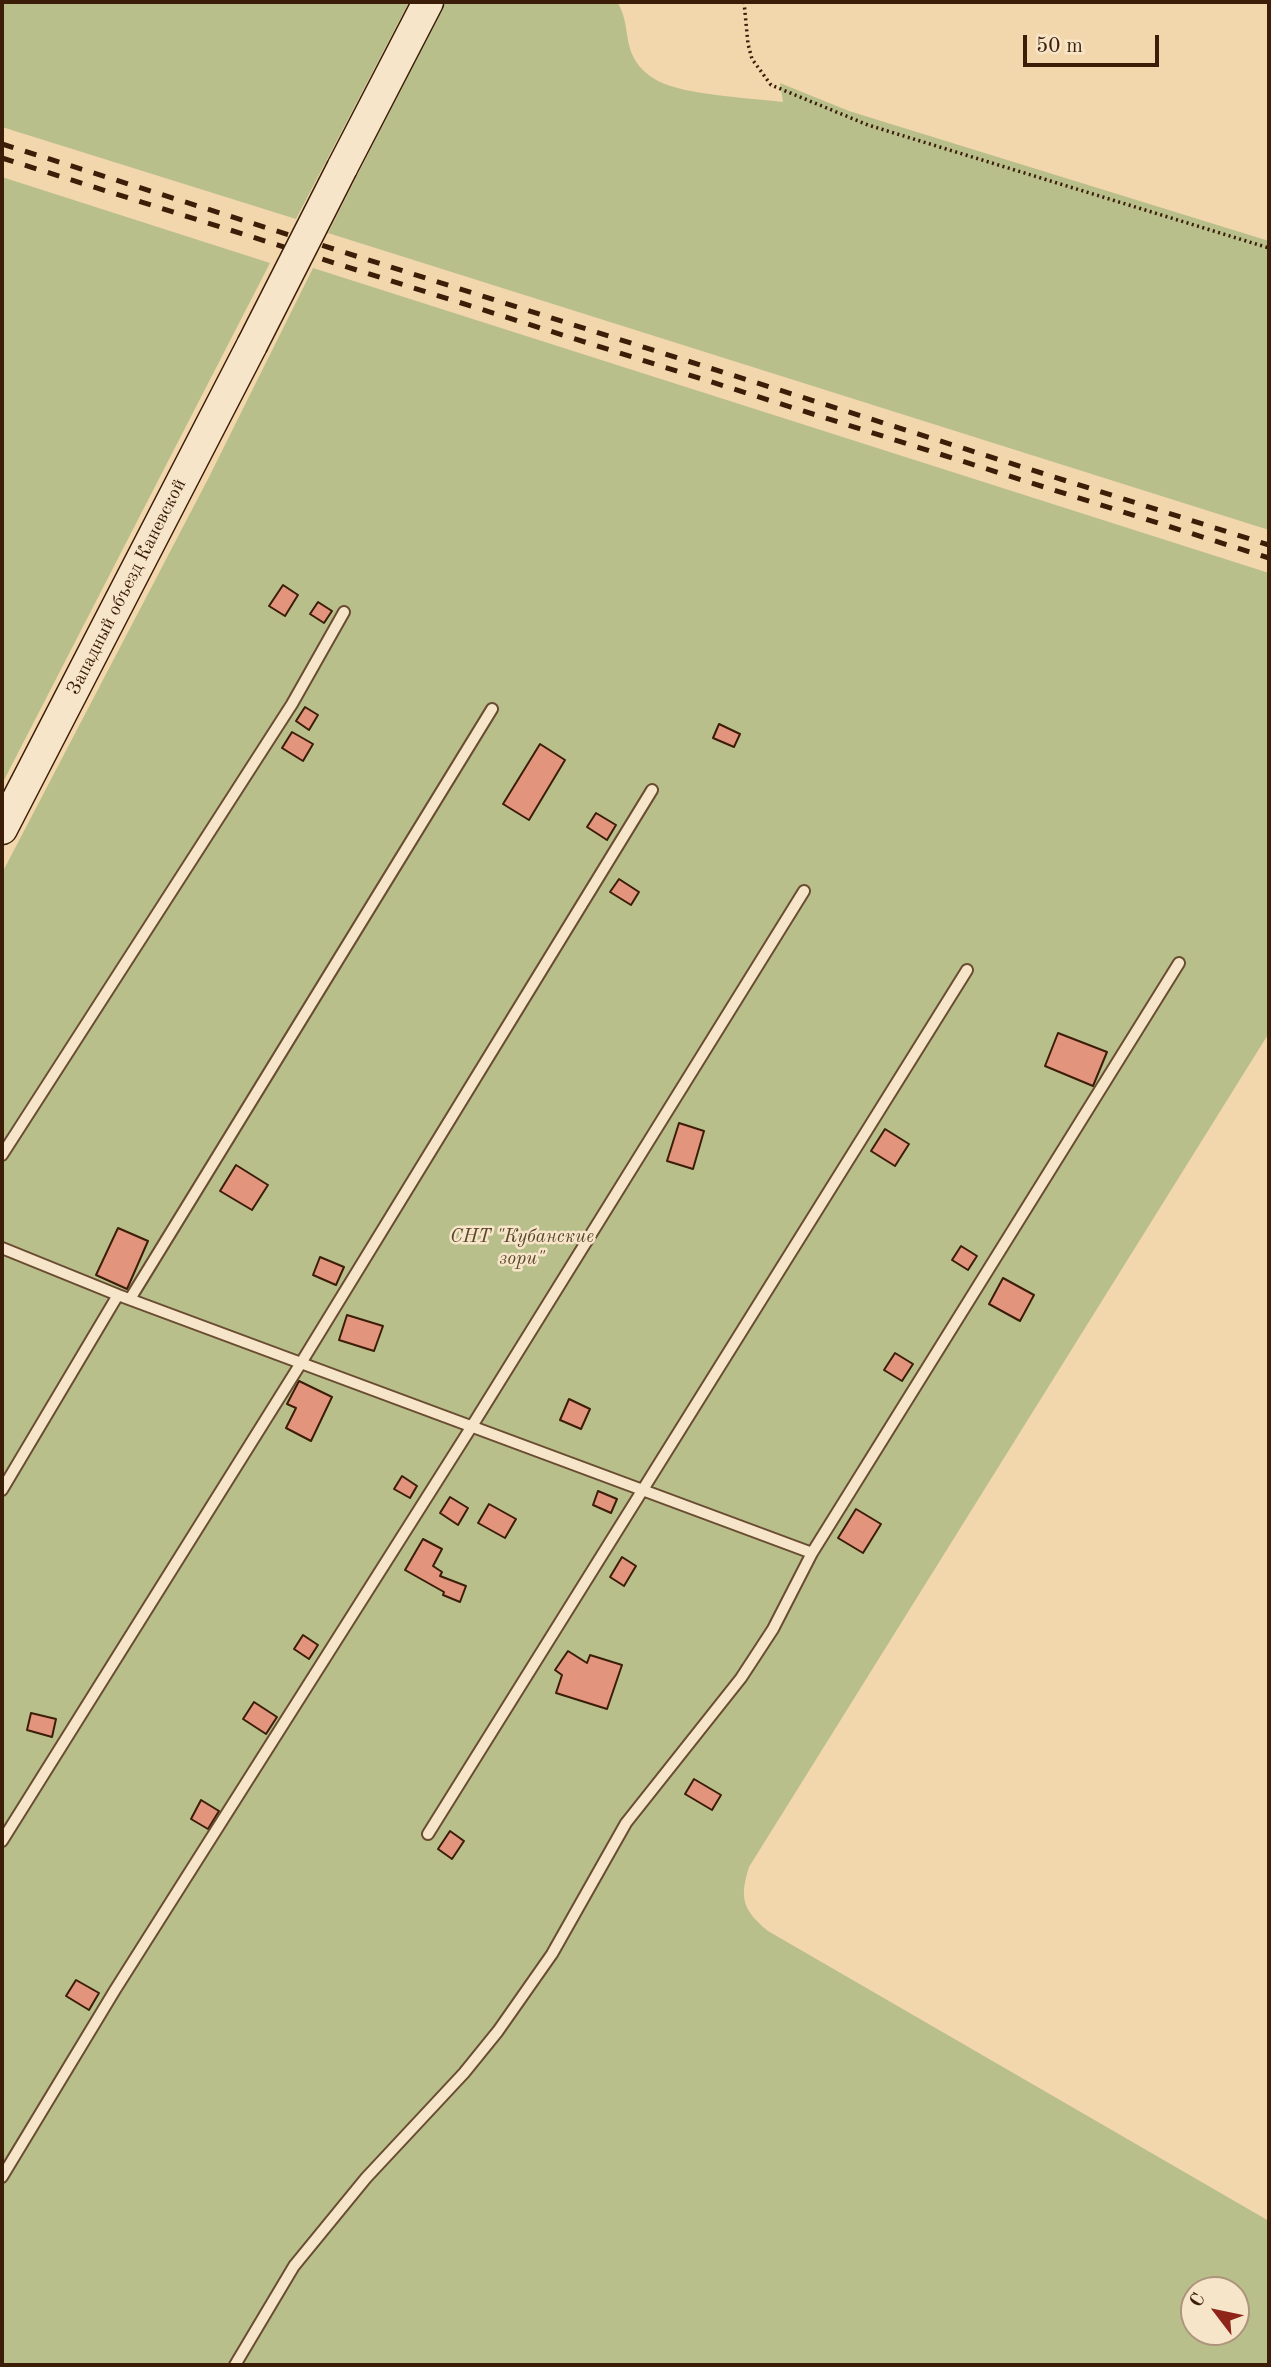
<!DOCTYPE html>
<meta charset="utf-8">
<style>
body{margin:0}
#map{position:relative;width:1271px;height:2367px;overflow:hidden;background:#f3d7ac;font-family:"Old Standard TT",serif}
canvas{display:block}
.frame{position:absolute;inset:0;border:4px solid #3b1d08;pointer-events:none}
.north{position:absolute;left:1180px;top:2276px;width:70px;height:70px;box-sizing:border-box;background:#f7e5c9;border:2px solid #ac957c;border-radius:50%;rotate:302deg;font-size:19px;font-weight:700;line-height:28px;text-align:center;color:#3b1d08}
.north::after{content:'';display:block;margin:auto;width:24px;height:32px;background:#8f2418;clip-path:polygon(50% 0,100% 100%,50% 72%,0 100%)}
.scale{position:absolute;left:1023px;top:35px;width:136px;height:32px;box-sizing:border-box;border:4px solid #3b1d08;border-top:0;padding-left:9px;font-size:21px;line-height:24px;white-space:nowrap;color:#3b1d08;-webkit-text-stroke:5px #f7e5c9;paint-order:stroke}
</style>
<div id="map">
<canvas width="1271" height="2367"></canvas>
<div class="frame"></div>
<div class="north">С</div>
<div class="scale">50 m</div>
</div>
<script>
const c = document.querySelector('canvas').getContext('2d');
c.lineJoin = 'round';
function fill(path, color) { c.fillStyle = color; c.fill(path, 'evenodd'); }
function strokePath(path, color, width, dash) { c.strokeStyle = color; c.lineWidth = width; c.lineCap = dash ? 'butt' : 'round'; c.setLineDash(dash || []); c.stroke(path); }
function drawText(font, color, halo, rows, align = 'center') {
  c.font = font + ' "Old Standard TT",serif'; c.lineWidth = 5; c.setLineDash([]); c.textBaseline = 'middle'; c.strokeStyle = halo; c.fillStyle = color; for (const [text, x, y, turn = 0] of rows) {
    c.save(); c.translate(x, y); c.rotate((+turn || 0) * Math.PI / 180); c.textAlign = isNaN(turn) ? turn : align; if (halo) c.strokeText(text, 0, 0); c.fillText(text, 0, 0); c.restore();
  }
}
const green = new Path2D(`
 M2 2H409L296 219 2 127Z
 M445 2H617C628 18 625 37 632 54 637 66 647 75 658 81 685 95 750 98 783 102L780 83 849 111 1269 241V530L328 233Z
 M2 177 270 263 2 784Z
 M313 268 1269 573V1033L749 1867C739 1899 743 1910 768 1931L1269 2221V2365H2V873L208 479ZM1194 2290H1236V2332H1194Z`);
const building = new Path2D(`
 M283 585 298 595 285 616 269 606Z
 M318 602 332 611 324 623 310 614Z
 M305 707 318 715 309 730 296 721Z
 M719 724 740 734 734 747 713 738Z
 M292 732 313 744 303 761 282 748Z
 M540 744 565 760 529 820 503 804Z
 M596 813 616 825 607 840 587 827Z
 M619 879 639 892 631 905 610 892Z
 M1058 1033 1107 1052 1093 1086 1045 1066Z
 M679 1123 704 1131 693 1169 667 1161Z
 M885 1129 909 1144 895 1166 871 1151Z
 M236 1165 268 1185 252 1210 220 1191Z
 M118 1228 148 1241 127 1289 96 1275Z
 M961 1246 977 1256 968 1270 952 1260Z
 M320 1257 344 1267 336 1285 313 1275Z
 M1003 1278 1034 1295 1020 1321 989 1304Z
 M347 1315 383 1326 374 1351 339 1340Z
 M895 1353 913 1364 902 1381 884 1370Z
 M299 1381 332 1397 311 1441 286 1428 296 1408 287 1404Z
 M569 1399 590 1409 581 1429 560 1420Z
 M402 1476 417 1486 410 1498 394 1489Z
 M598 1491 617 1499 611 1513 593 1505Z
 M450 1497 468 1508 458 1525 440 1513Z
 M489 1504 516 1519 505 1538 478 1523Z
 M856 1509 881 1524 863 1553 838 1538Z
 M423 1539 442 1549 433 1566 442 1572 440 1576 466 1586 460 1602 443 1595 444 1592 405 1570Z
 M622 1557 636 1566 624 1586 610 1577Z
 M303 1635 318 1645 309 1659 294 1649Z
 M568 1651 587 1663 590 1655 622 1665 607 1709 556 1693 562 1675 555 1670Z
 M254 1702 277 1717 266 1734 243 1719Z
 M31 1713 56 1719 52 1737 27 1730Z
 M694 1779 721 1795 712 1810 685 1794Z
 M201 1800 219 1811 208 1829 191 1819Z
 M450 1831 464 1841 452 1859 438 1849Z
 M76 1980 99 1993 89 2010 66 1996Z`);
const path = new Path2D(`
 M744 2 748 44 752 59 771 85 868 125 1269 248`);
const service = new Path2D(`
 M2 1155 292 704 344 612
 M2 1248 118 1295 812 1553
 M130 1299 492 709
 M2 1490 118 1295
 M428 1834 967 970
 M2 1841 301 1363 652 790
 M2 2177 115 1990 472 1426 804 891
 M235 2365 294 2266 366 2178 464 2073 498 2031 552 1954 626 1823 741 1678 773 1629 812 1553 1179 963`);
const secondary = new Path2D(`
 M342 168 428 2
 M2 829 252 345`);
const rail = new Path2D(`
 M2 144 1269 545
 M2 158 1269 558`);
const secondaryBridge = new Path2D(`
 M252 345 342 168`);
const streetNames = [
 ["Западный объезд Каневской",127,587,-63]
];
const parkNames = [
 ["СНТ \"Кубанские",522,1237],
 ["зори\"",522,1259]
];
fill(green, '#b9bf8b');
fill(building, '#e2947d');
strokePath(building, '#3b1d08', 2);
strokePath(service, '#694c31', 14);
strokePath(secondary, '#3b1d08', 33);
strokePath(path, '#3b1d08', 3.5, [2, 3.5]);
strokePath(service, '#f7e5c9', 10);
strokePath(secondary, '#f7e5c9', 30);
strokePath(rail, '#3b1d08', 5, [12, 12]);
strokePath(secondaryBridge, '#3b1d08', 33, []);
strokePath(secondaryBridge, '#f7e5c9', 30);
drawText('19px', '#3b1d08', '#f7e5c9', streetNames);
drawText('italic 19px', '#5a4629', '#f7e5c9', parkNames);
</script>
